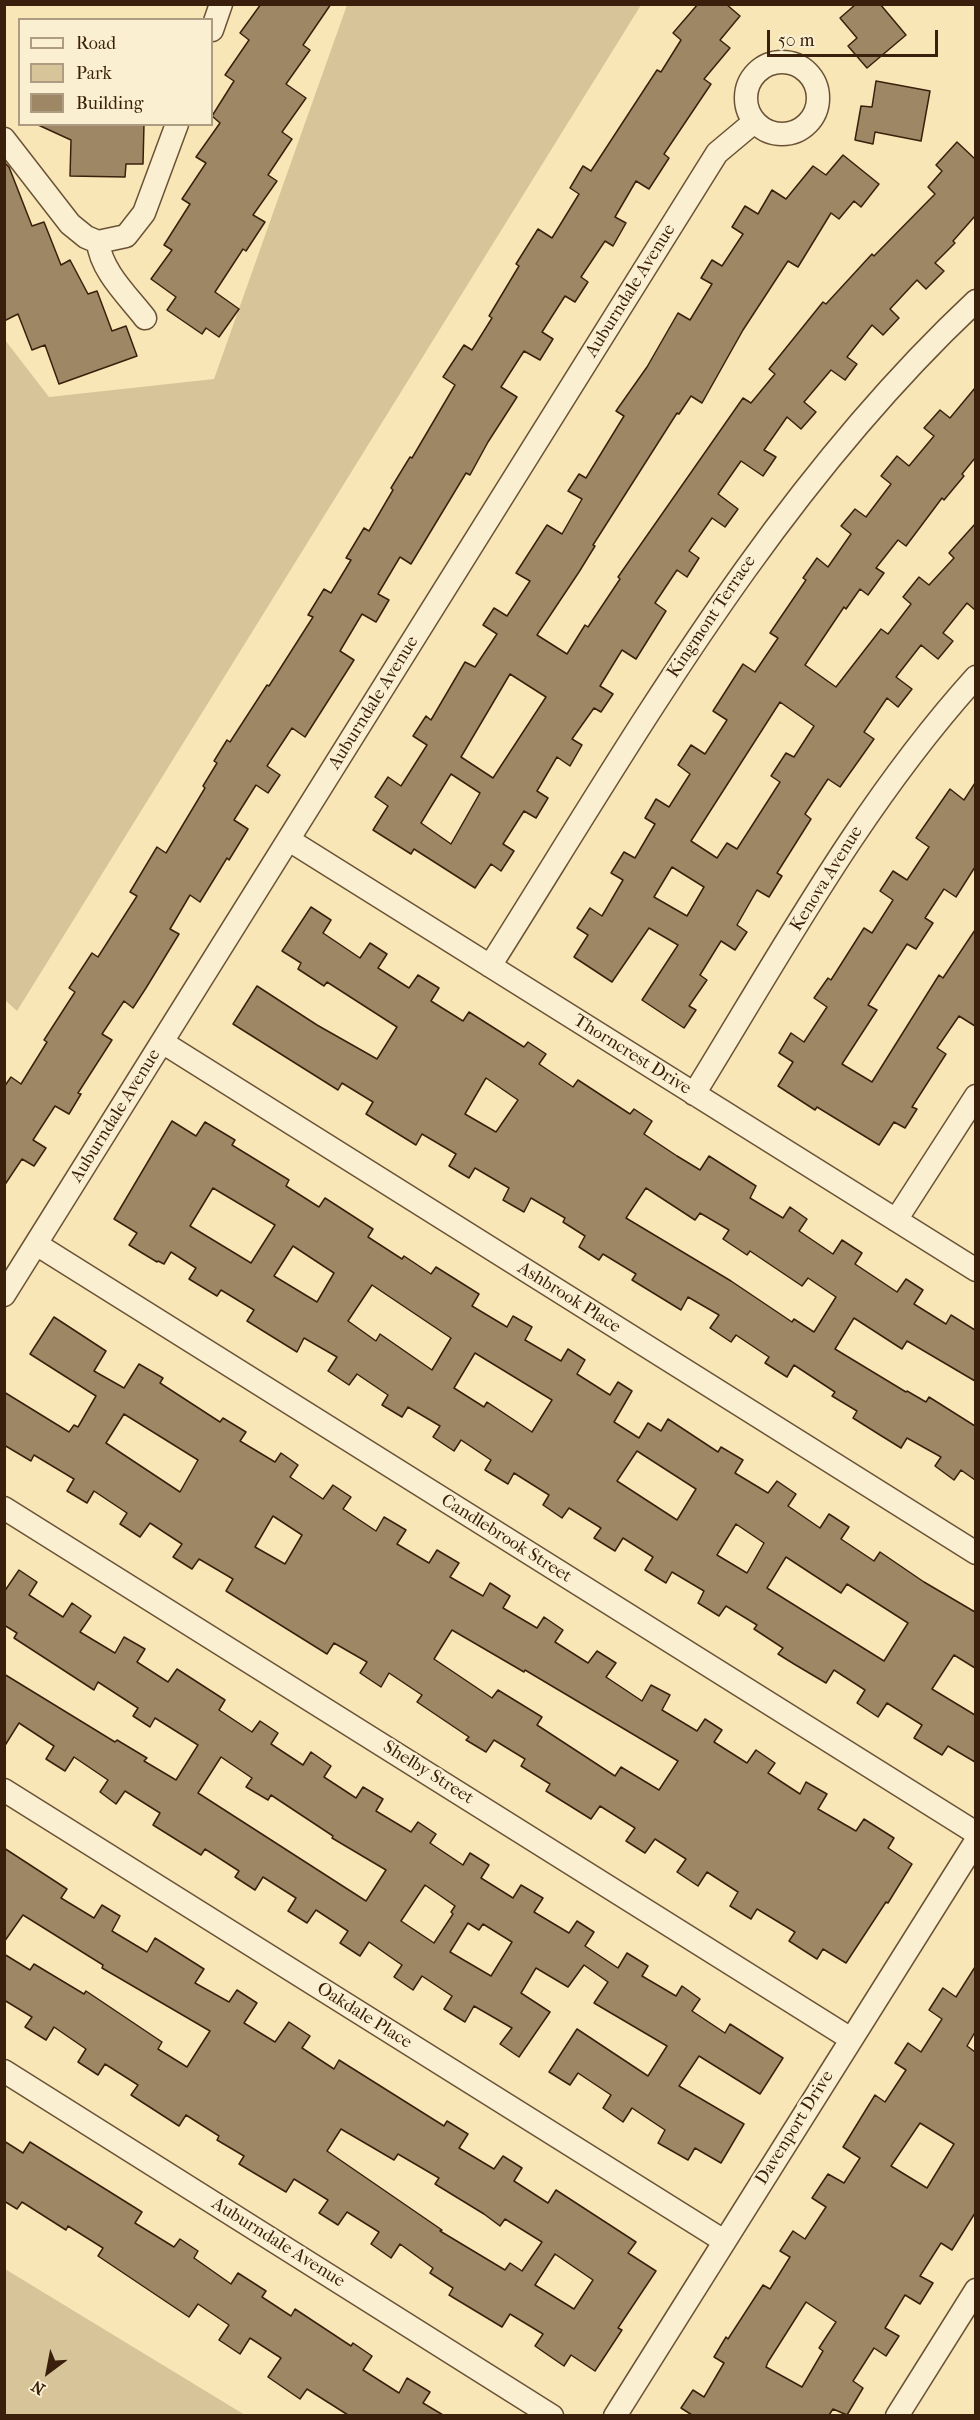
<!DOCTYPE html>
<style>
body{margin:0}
#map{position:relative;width:980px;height:2420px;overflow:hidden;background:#f8e6b6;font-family:"IM FELL French Canon",serif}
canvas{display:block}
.frame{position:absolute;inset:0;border:6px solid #3a200c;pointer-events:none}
.legend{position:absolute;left:18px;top:18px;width:195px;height:108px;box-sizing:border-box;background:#faefd0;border:2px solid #ad9c82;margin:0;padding:8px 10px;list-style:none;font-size:18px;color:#3a200c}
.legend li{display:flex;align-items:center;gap:12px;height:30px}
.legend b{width:30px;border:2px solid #ad9c82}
.north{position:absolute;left:18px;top:2342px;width:60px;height:60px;-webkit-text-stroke:4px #faefd0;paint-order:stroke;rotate:212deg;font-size:16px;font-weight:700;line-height:24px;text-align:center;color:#3a200c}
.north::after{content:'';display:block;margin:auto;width:21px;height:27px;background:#3a200c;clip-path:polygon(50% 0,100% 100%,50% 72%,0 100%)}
.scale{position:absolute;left:767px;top:30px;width:171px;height:27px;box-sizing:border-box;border:3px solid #3a200c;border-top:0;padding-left:8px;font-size:18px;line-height:21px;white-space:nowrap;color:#3a200c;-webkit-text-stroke:4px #faefd0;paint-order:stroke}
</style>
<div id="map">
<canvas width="980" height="2420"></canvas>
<div class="frame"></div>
<ul class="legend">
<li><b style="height:8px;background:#faefd0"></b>Road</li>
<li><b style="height:16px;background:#d8c499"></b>Park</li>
<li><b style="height:16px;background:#9d8764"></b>Building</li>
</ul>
<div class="north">N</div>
<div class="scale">50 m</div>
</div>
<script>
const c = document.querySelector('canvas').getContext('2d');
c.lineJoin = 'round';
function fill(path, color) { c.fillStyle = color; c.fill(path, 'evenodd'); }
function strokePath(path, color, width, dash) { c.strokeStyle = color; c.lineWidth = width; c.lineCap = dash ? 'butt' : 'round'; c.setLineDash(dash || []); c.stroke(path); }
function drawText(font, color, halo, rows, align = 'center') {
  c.font = font + ' "IM FELL French Canon",serif'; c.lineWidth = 5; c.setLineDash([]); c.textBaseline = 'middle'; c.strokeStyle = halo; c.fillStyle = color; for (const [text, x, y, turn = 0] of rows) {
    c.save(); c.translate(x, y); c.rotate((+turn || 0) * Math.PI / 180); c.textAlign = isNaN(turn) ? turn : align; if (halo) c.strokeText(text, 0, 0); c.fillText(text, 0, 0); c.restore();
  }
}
const green = new Path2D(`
 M347 5H641L17 1011 4 999 5 340 49 397 214 379Z
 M4 2269H5L245 2415H5Z`);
const building = new Path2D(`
 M261 4H331L303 45 310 50 286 84 306 98 282 132 292 139 268 175 277 181 253 215 265 222 246 251 243 249 215 292 239 309 219 337 206 328 202 334 167 310 176 297 151 279 172 250 164 245 190 204 182 199 206 163 196 157 220 123 212 116 234 81 225 75 249 40 240 33Z
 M698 4H726L740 16 720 40 730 48 704 79 711 84 664 154 669 158 649 189 636 181 615 217 626 223 613 246 605 241 581 277 588 282 575 302 565 296 542 332 553 339 540 360 524 351 501 387 517 397 488 442 470 475 466 473 411 564 400 557 378 594 389 600 376 622 362 614 340 651 354 660 305 737 292 728 267 766 280 775 268 793 256 785 234 820 248 829 229 860 227 858 200 902 190 895 170 929 179 934 146 988 133 1008 124 1001 102 1034 112 1040 78 1093 81 1094 69 1114 55 1106 33 1140 46 1148 34 1166 22 1159 4 1186V1087L11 1077 21 1084 47 1042 44 1040 75 992 69 988 92 953 98 957 137 896 130 892 157 847 166 853 205 788 203 786 217 763 214 761 227 740 230 742 267 685 269 686 313 617 308 615 324 589 331 593 351 560 346 558 364 528 369 531 393 490 391 488 410 457 412 458 455 385 443 377 464 345 472 350 492 318 489 316 519 266 516 264 538 229 552 238 579 194 570 188 583 166 591 171 657 70 661 72 681 40 673 33Z
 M856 4H880L906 35 867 68 848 46 857 38 840 18Z
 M876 81 930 91 921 141 875 132 873 144 855 140 861 106 872 107Z
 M36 124H144L143 164H126L125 177 70 176 71 140Z
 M957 142 975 159V216L953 241 955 243 935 263 944 271 926 289 917 280 890 309 899 318 883 335 872 325 847 357 857 364 845 380 831 370 804 402 816 412 801 429 787 417 764 450 776 457 763 476 741 461 718 494 738 509 725 527 712 518 689 551 699 558 687 577 677 570 655 603 666 611 636 659 622 650 600 686 613 694 601 712 594 708 572 739 582 745 570 766 557 757 537 791 548 798 536 818 524 811 503 844 514 851 501 871 491 864 475 888 414 849 411 854 373 830 388 806 375 797 388 777 401 786 427 745 413 736 426 716 431 720 465 662 475 667 497 634 483 625 494 608 507 616 530 581 516 573 547 525 562 534 582 499 568 491 579 474 586 478 624 416 616 411 647 367 678 313 690 320 712 284 701 278 712 260 722 266 743 234 732 227 745 206 758 214 772 190 786 199 813 166 826 175 843 155 879 184 861 207 854 201 839 219 831 213 798 267 788 261 743 330 702 403 691 396 679 414 677 413 593 545 595 546 579 572 537 635 567 654 585 625 588 627 620 579 618 577 743 398 751 403 775 374 769 369 823 302 826 304 872 254 874 256 935 194 928 187 942 171 936 165ZM510 674 546 697 493 778 461 757ZM451 774 480 793 451 844 421 823Z
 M4 162 9 167 32 226 44 222 61 265 70 260 88 294 97 291 112 331 126 326 137 356 59 384 45 345 32 350 18 314 4 321Z
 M975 388V458L962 474 964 476 944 500 942 498 906 546 898 540 876 568 884 573 868 595 860 589 846 609 844 607 805 665 836 687 881 629 888 634 911 604 903 597 919 577 929 585 954 558 949 553 975 524V610L967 603 943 633 953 641 938 659 921 645 896 677 912 689 898 707 887 698 864 732 874 739 840 787 828 779 805 814 811 819 777 873 782 876 769 897 757 890 737 925 747 932 735 950 721 941 700 975 707 980 689 1006 696 1010 684 1028 642 1000 678 945 649 928 612 982 574 957 588 935 577 928 590 908 602 916 623 880 611 873 624 852 635 858 655 824 645 818 656 799 669 807 690 774 678 765 691 745 705 754 727 720 713 711 743 664 755 672 778 638 770 633 806 580 803 578 817 558 828 567 851 534 841 526 855 509 866 517 891 484 881 476 897 456 909 466 934 436 924 428 940 410 950 418ZM780 702 814 726 794 757 786 753 771 776 780 782 737 849 727 843 717 858 691 841ZM672 867 704 887 687 916 654 897Z
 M975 783V867L956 897 944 889 925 918 933 923 916 949 907 944 868 1005 877 1010 842 1064 872 1082 939 975 943 978 975 930V1026L959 1016 937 1048 946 1054 912 1107 917 1109 905 1128 894 1122 879 1145 817 1107 815 1110 778 1086 793 1062 779 1053 791 1033 804 1042 827 1007 814 998 828 978 831 980 864 928 872 933 893 900 880 891 893 871 907 880 929 847 916 838 950 789 964 800Z
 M311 907 331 920 323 933 360 958 370 943 387 954 378 968 409 988 418 975 439 988 431 1001 463 1021 469 1012 524 1047 528 1042 546 1054 539 1064 573 1087 578 1080 630 1114 634 1109 652 1121 644 1134 677 1156 700 1170 709 1156 756 1186 750 1198 783 1218 790 1207 807 1219 799 1231 833 1254 842 1240 862 1253 855 1264 897 1292 906 1279 923 1290 914 1304 946 1324 951 1315 975 1330V1381L907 1341 902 1349 854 1318 835 1349 906 1392 907 1391 926 1402 929 1397 975 1426V1480L961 1470 954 1480 935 1466 941 1457 907 1438 901 1448 880 1435 853 1418 857 1411 832 1396 835 1392 794 1365 787 1377 765 1363 769 1357 736 1335 731 1342 710 1328 719 1315 688 1297 681 1310 632 1280 636 1274 603 1254 599 1260 579 1247 585 1236 563 1222 565 1218 531 1198 524 1212 503 1200 509 1188 475 1168 469 1178 449 1166 456 1154 422 1134 416 1145 366 1114 373 1102 342 1083 338 1090 233 1024 257 986 317 1025 377 1059 397 1027 327 982 324 986 298 969 301 963 282 951ZM486 1078 518 1100 496 1132 465 1114ZM646 1188 695 1220 700 1213 729 1230 723 1239 747 1255 750 1251 802 1286 808 1278 836 1297 814 1332 794 1319 792 1322 731 1281 626 1218Z
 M172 1121 196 1136 205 1122 235 1140 232 1145 289 1180 286 1186 319 1207 325 1198 373 1229 368 1237 402 1259 404 1256 431 1274 436 1267 479 1294 472 1306 507 1327 513 1316 532 1327 525 1340 561 1361 568 1349 585 1360 577 1374 610 1395 618 1382 632 1391 614 1422 639 1438 648 1423 661 1431 668 1419 718 1452 721 1447 743 1460 735 1473 768 1493 777 1481 796 1494 788 1506 820 1528 829 1514 849 1527 841 1539 874 1561 880 1552 924 1582 975 1612V1668L954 1655 932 1689 975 1715V1762L948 1746 942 1755 914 1738 922 1725 887 1703 878 1717 857 1703 865 1690 834 1670 826 1683 794 1664 778 1654 783 1648 754 1629 757 1625 726 1606 719 1616 698 1603 704 1591 672 1572 666 1583 645 1570 653 1557 623 1538 615 1551 594 1538 601 1528 569 1508 562 1518 543 1505 549 1495 514 1473 508 1484 485 1470 491 1460 461 1440 454 1451 433 1437 440 1426 408 1407 402 1417 382 1405 388 1395 357 1374 349 1385 328 1371 337 1357 304 1338 297 1352 247 1321 254 1310 221 1290 217 1296 189 1279 196 1268 171 1252 164 1264 158 1261 157 1262 129 1245 137 1233 114 1219ZM213 1188 275 1225 251 1263 190 1226ZM293 1246 334 1273 317 1302 274 1276ZM372 1285 451 1338 432 1370 380 1334 376 1341 348 1321ZM475 1353 552 1400 532 1432 487 1402 484 1407 454 1388ZM637 1451 696 1489 677 1520 617 1481ZM736 1524 764 1543 747 1573 717 1555ZM786 1557 841 1593 847 1584 908 1623 884 1661 767 1588Z
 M54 1317 106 1351 94 1371 124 1388 139 1364 163 1378 160 1383 220 1422 223 1418 246 1432 240 1441 275 1462 281 1453 298 1465 290 1477 323 1499 333 1485 351 1497 343 1509 376 1531 384 1517 406 1530 397 1544 429 1563 437 1550 459 1563 450 1577 483 1596 490 1583 510 1596 503 1608 537 1628 544 1617 563 1630 555 1642 588 1663 597 1651 616 1663 606 1677 642 1701 651 1685 670 1695 662 1710 697 1731 705 1719 722 1730 714 1742 747 1763 756 1750 775 1763 768 1773 800 1794 806 1782 827 1794 818 1809 856 1831 864 1819 894 1838 888 1848 912 1864 888 1903 886 1902 846 1963 823 1949 817 1959 789 1941 795 1932 757 1909 751 1919 730 1906 738 1892 707 1872 698 1886 677 1872 686 1859 655 1839 645 1853 626 1841 635 1828 600 1806 591 1819 546 1791 550 1784 521 1766 525 1759 494 1740 486 1752 466 1740 469 1737 417 1702 422 1695 389 1673 381 1687 360 1673 367 1662 334 1643 327 1654 226 1591 233 1579 199 1559 192 1569 173 1557 182 1544 150 1523 140 1537 120 1524 127 1513 94 1491 87 1503 67 1491 74 1479 34 1455 31 1461 4 1445V1392L69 1432 74 1425 78 1427 96 1396 30 1354ZM124 1414 198 1460 180 1492 106 1443ZM273 1516 302 1535 285 1564 255 1547ZM452 1630 524 1672 525 1670 678 1761 659 1790 621 1767 615 1776 537 1725 542 1717 498 1690 492 1698 434 1659Z
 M19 1570 37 1582 29 1595 63 1617 72 1603 91 1616 80 1632 115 1653 124 1637 145 1649 137 1662 168 1682 177 1669 225 1700 219 1710 252 1732 260 1721 278 1733 271 1744 303 1765 311 1752 331 1766 324 1777 356 1798 363 1787 383 1799 376 1811 411 1832 418 1822 436 1834 430 1843 463 1865 470 1853 489 1865 481 1878 513 1898 521 1885 543 1898 534 1912 569 1933 577 1921 594 1932 585 1946 618 1968 627 1953 648 1966 642 1976 676 1996 682 1986 700 1999 692 2011 725 2033 730 2024 783 2058 760 2094 699 2056 679 2086 744 2124 721 2163 695 2148 688 2160 658 2143 665 2130 632 2108 623 2122 603 2108 611 2095 578 2073 570 2085 549 2072 577 2029 648 2076 667 2046 594 2003 608 1982 584 1965 568 1987 536 1968 521 1993 550 2012 519 2057 500 2044 512 2028 474 2006 465 2022 444 2009 452 1996 422 1976 413 1990 394 1977 402 1965 369 1942 360 1956 340 1943 348 1931 316 1910 307 1923 288 1911 296 1898 263 1877 255 1890 235 1877 239 1871 205 1849 201 1855 153 1825 160 1813 125 1791 116 1804 100 1792 108 1780 74 1757 65 1771 46 1759 54 1746 19 1723 4 1747V1674L115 1742 117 1740 147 1758 144 1761 176 1780 198 1745 155 1718 150 1727 133 1716 138 1708 98 1682 94 1690 14 1638 17 1633 4 1625V1592ZM221 1757 252 1778 246 1787 268 1800 271 1795 333 1836 332 1838 386 1870 366 1901 198 1793ZM425 1885 455 1906 451 1912 453 1914 434 1943 401 1921ZM468 1923 479 1930 483 1924 512 1942 491 1976 450 1952Z
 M4 1848 67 1889 61 1898 94 1918 102 1905 120 1916 112 1931 147 1952 155 1938 204 1969 195 1983 229 2002 237 1990 257 2003 244 2023 275 2042 289 2022 310 2036 302 2048 334 2069 339 2060 444 2126 447 2121 468 2134 459 2148 494 2169 503 2156 522 2168 514 2181 548 2203 556 2190 636 2242 628 2253 656 2271 618 2328 622 2330 595 2371 571 2355 564 2366 535 2346 543 2334 510 2314 502 2327 449 2295 453 2288 430 2273 433 2268 400 2244 391 2258 371 2244 379 2232 347 2212 338 2225 319 2213 328 2200 294 2179 286 2192 239 2164 244 2156 217 2140 219 2136 186 2115 179 2126 131 2095 138 2085 105 2064 98 2075 78 2062 86 2049 54 2027 46 2040 25 2027 32 2017 4 2000V1954L30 1970 34 1964 84 1994 86 1991 162 2042 158 2049 187 2067 210 2031 102 1968 103 1965 23 1915 4 1942ZM341 2129 394 2160 398 2154 439 2178 435 2184 484 2214 500 2226 505 2219 542 2242 522 2271 510 2263 505 2270 440 2231 442 2230 327 2151ZM555 2254 593 2280 574 2309 535 2285Z
 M975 1967V2032L967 2046 975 2052V2213L952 2250 941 2243 920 2276 933 2283 920 2304 905 2295 885 2328 899 2336 886 2356 874 2348 853 2381 863 2388 847 2415 833 2409 829 2415H692L681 2408 693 2390 704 2397 724 2363 714 2357 726 2337 728 2339 763 2285 770 2289 790 2257 780 2251 793 2231 805 2239 826 2207 812 2198 828 2174 844 2183 860 2158 843 2147 875 2095 885 2102 906 2070 895 2063 908 2043 921 2052 942 2019 929 2010 943 1988 956 1997ZM920 2123 954 2144 927 2188 891 2166ZM806 2302 836 2322 819 2348 823 2351 802 2387 766 2367 768 2362Z
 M4 2141 23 2153 30 2142 142 2212 135 2223 174 2247 180 2239 198 2251 194 2258 231 2284 238 2273 266 2291 262 2297 291 2316 295 2309 351 2346 353 2343 372 2356 363 2370 399 2393 407 2378 430 2392 423 2403 443 2415H348L307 2389 300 2399 268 2377 281 2358 250 2338 240 2354 219 2340 229 2325 198 2304 189 2317 98 2256 103 2248 68 2226 66 2230 22 2202 17 2209 4 2201Z`);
const street = new Path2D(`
 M212 30 221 4
 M746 98a36 36 0 1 1 72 0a36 36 0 1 1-72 0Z
 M4 139 70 224 86 237 98 242 126 236 144 213 177 124
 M98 242C101 271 128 296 145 318
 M289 840 976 1270
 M490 966C637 733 773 491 976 301
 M162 1042 976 1553
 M694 1094C782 951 863 802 976 677
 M896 1220 976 1096
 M36 1244 976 1833
 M4 1295 717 153 754 122
 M4 1508 851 2039
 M4 1790 724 2241
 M4 2071 552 2416
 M615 2416 976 1841
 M897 2416 976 2290`);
const streetNames = [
 ["Auburndale Avenue",631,291,-58],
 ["Kingmont Terrace",712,617,-56],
 ["Auburndale Avenue",374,703,-58],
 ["Kenova Avenue",827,879,-58],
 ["Thorncrest Drive",632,1055,32],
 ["Auburndale Avenue",116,1116,-58],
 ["Ashbrook Place",569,1298,32],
 ["Candlebrook Street",506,1539,32],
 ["Shelby Street",428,1773,32],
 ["Oakdale Place",364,2016,32],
 ["Davenport Drive",795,2128,-58],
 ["Auburndale Avenue",278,2243,32]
];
fill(green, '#d8c499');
fill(building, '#9d8764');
strokePath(building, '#3a200c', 1.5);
strokePath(street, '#6a5236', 25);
strokePath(street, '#faefd0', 22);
drawText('18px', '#3a200c', '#faefd0', streetNames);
</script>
